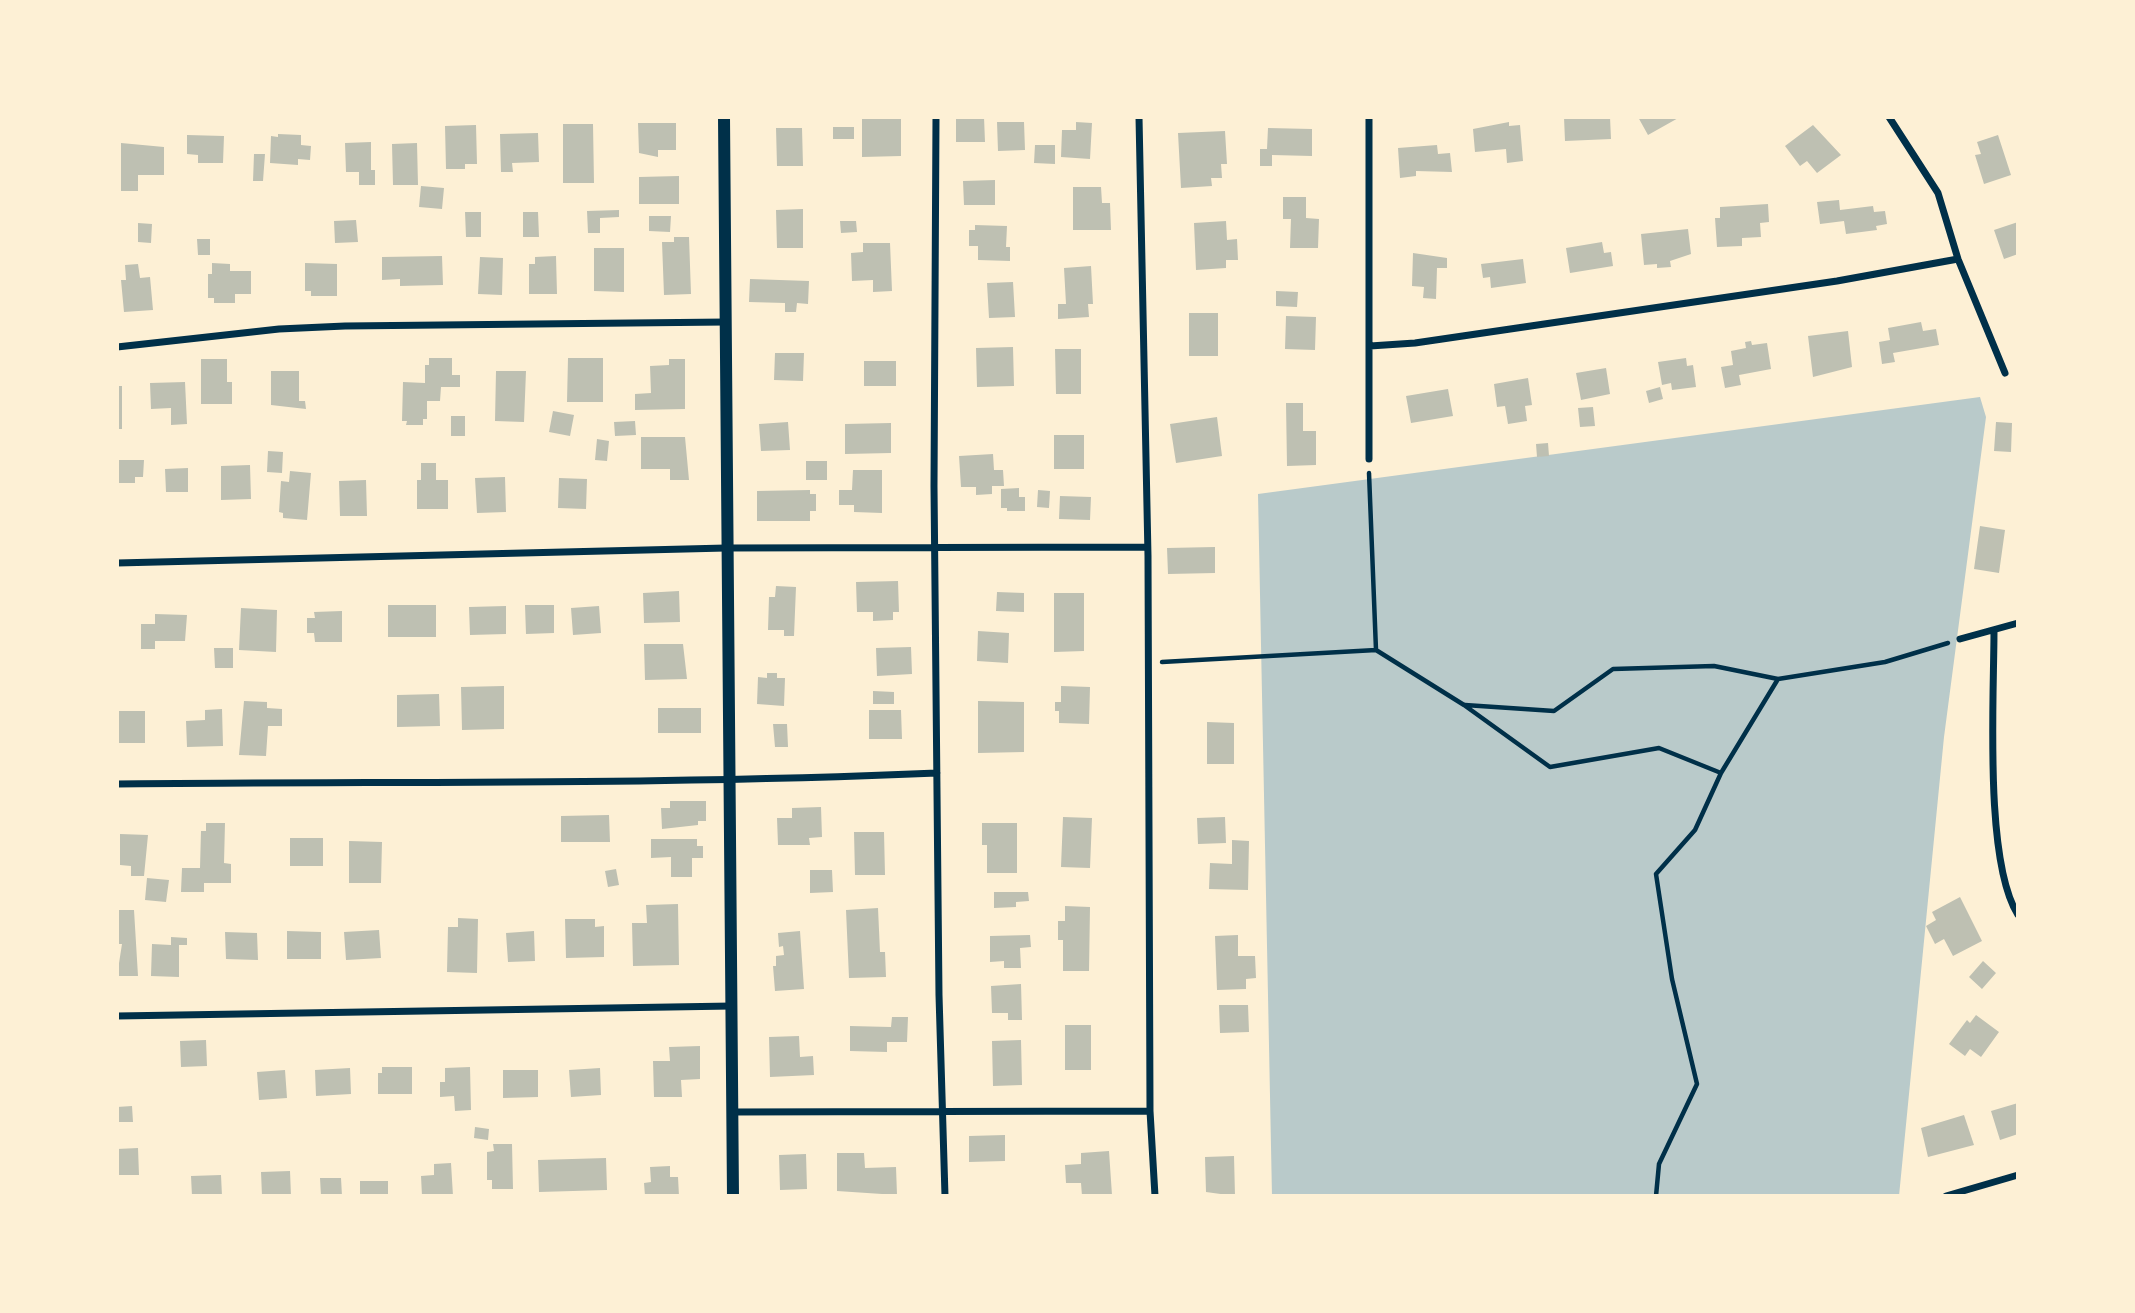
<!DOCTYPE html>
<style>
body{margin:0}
#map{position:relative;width:2135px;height:1313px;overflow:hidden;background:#fdf0d5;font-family:Inter,sans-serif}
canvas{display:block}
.frame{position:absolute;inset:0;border:119px solid #fdf0d5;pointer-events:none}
</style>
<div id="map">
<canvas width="2135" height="1313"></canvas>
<div class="frame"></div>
</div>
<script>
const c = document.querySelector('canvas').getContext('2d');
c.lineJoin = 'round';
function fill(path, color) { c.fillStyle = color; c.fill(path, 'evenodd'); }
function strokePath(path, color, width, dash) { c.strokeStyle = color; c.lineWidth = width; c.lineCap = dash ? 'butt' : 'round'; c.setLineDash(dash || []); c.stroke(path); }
const green = new Path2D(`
 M1980 397 1986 417 1944 737 1899 1196H1272L1258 494Z`);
const building = new Path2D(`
 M901 117V156L862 157V118Z
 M956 117H984L985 142H956Z
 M1564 117H1610L1611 139 1565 141Z
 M1638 117H1680L1648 135Z
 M997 122H1024L1025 150 998 151Z
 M1076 122 1092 123 1090 159 1061 157 1062 130H1076Z
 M1509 122V126L1520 125 1523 161 1507 163 1506 149 1475 152 1473 129Z
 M638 123H676V150H658V157L639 153Z
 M563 124H593L594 183H563Z
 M476 125 477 164H465V169H446L445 126Z
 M1813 125 1841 155 1817 173 1807 161 1800 166 1785 146Z
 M833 127H854V139H833Z
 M776 128H802L803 166H777Z
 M1268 128 1312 129V156L1272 155V166H1260V149H1267Z
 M1225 131 1227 164H1221L1222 178H1211L1212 186 1181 188 1178 133Z
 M538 133 539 162 512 163 513 172H501L500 134Z
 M278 134 301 135V145L311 146 310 160 298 159V165L270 163 271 136 278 137Z
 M187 135 224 136 223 163H198V155L187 154Z
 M1998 135 2011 175 1984 184 1975 155 1981 154 1977 142Z
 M371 142V170H375V185H359V172H346L345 143Z
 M121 143 164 147V175H138V191H121Z
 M417 143 418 185H393L392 144Z
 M1035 145H1055V164L1034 163Z
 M1437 145 1438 154 1450 153 1452 172 1416 171V176L1400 178 1398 148Z
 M254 154H265L263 181H253Z
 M679 176V204H639V177Z
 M995 180V205H964L963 181Z
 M421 186 444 188 442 209 419 207Z
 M1073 187H1101L1102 203H1110L1111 230H1073Z
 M1283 197H1306V218L1319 219 1318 248H1290L1291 219H1283Z
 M1839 200 1840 210 1873 206 1874 212 1885 211 1887 224 1876 226 1877 230 1846 234 1844 221 1820 224 1817 202Z
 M1768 204 1769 222 1760 223 1761 237 1742 238V246L1717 247 1715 218H1720V207Z
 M803 209V248H777L776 210Z
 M619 210V217L600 218V233H588L587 211Z
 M465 212H481V237H466Z
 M523 212H538L539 237H523Z
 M649 216H671L670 232 649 231Z
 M356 220 358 242 335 243 334 221Z
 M840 221H856L857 232 841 233Z
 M1226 221 1227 240 1237 239 1238 260H1226V268L1196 270 1194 223Z
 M2018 222V254L2004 259 1994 230Z
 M138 223 152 224 151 243 138 242Z
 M975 225 1007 226 1006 247H1010V261L978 260V246H969V230H975Z
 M1688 229 1691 254 1670 261 1671 267 1657 268V264L1644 265 1641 234Z
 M674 237H689L691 294 664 295 662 242H674Z
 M197 239H210V255H198Z
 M1602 242 1604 253 1611 252 1613 266 1570 273 1566 248Z
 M863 243H890L892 291 873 292V280L852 281 851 253 863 252Z
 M594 248H624V292L594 291Z
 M1413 253 1447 258V268H1437L1436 299 1423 298 1424 287 1412 286Z
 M442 256 443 285 400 286V279L382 280V257Z
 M556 256 557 294H529V264H535V257Z
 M480 257 503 258 502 295 478 294Z
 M1523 259 1526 283 1491 288 1490 277 1483 278 1481 264Z
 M212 263 230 264V271H251V294H235V303H214V298H208V274H212Z
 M305 263 337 264V296H311V291H305Z
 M138 264 140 278 150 277 153 310 124 312 121 280H126L125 265Z
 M1091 266 1093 304H1088L1089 317 1058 319V304H1066L1064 268Z
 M750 279 809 281 808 304 797 303 796 312H785V303L749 302Z
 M1013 282 1015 317 989 318 987 283Z
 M1276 291 1298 292 1297 307 1276 306Z
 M1189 313H1218V356H1189Z
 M1286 316 1316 317 1315 350 1285 349Z
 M1921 322 1923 331 1936 329 1939 345 1893 353 1895 362 1882 364 1879 342 1890 340 1888 328Z
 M1848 331 1852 367 1813 377 1808 336Z
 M1751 341 1752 345 1767 343 1771 369 1739 375 1741 385 1725 388 1721 367 1733 365 1731 351 1746 348 1745 342Z
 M1013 347 1014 386 977 387 976 348Z
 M1055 349H1081V394H1056Z
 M775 353H804L803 381 774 380Z
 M429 358H452V375H460V387H441L440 401H427V419H423V425H406L407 421H402L403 382 425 383V365H429Z
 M568 358H603V402H567Z
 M1686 358 1687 366 1693 365 1696 387 1672 390 1671 383 1662 385 1658 362Z
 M201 359H227V382H232V404H201Z
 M669 359H685V409L635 410V394L651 393 650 366 669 365Z
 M864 361H896V386H864Z
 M1606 368 1610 394 1581 400 1576 373Z
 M271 371H299V401H305L306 409 271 405Z
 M496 371H526L524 422 495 421Z
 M1528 378 1532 405 1525 406 1527 421 1508 424 1505 406 1497 407 1494 384Z
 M185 382 187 424 171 425V408L151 409 150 383Z
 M117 386H122V429H117Z
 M1660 387 1663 399 1649 403 1646 391Z
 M1448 389 1453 416 1411 423 1406 396Z
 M1286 403H1303V431H1316V465L1287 466Z
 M1593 407 1595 426 1580 427 1578 408Z
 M553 411 574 415 570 436 549 432Z
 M451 416H465V436H451Z
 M1217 417 1222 456 1176 463 1170 424Z
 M635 421 636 435 615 436 614 422Z
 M788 422 790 450 761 451 759 424Z
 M1996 422 2012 423 2011 452 1994 451Z
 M891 423V453L845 454V424Z
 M1054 435H1084V469H1054Z
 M641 437H685L689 480H670V469H641Z
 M597 439 609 441 607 461 595 460Z
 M1548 443 1549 456 1537 457 1536 444Z
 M268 451 283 452 282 473 267 472Z
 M993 454 994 470H1003L1004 486H992V494L976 495V487H961L959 456Z
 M117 460H144L143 477H135V483H117Z
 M806 461H827V480H806Z
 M421 463H436V480H448V509H417V480H421Z
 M250 465 251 499 221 500V466Z
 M188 468V492H166L165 469Z
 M853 470H882V513L854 512V505H839V490H852Z
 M290 471 311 473 307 520 283 518V513L279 512 281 481 289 482Z
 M505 477 506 512 477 513 475 478Z
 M559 478 587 479 586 509 558 508Z
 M366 480 367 516H340L339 481Z
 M1019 488V497H1025V511H1007V508H1001V489Z
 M810 490V494H816V511H810V521H757V491Z
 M1038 490 1050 491 1049 508 1037 507Z
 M1060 496 1091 497 1090 520 1059 519Z
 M1980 526 2005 530 1999 573 1974 569Z
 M1215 547V573L1168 574 1167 548Z
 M898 581 899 612H893V620L873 621V612H857L856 582Z
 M776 586 796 587 794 636H784V630H768L769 597H775Z
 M679 591 680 622 644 623 643 593Z
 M997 592 1024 593V612L996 611Z
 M1054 593H1084V651L1054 652Z
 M388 605H436V637H388Z
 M525 605H554V633L526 634Z
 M506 606V634L470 635 469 607Z
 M599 606 601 633 573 635 571 608Z
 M241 608 277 610 276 652 239 650Z
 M342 611V642H315L314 633H307V618H315L314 612Z
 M155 614 187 615 185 641H155V649H141V624H155Z
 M978 631 1009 633 1008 663 977 661Z
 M644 644H683L687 679 645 680Z
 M911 647 912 674 877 676 876 648Z
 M214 648H233V668H215Z
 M767 673H777V678H785L784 706 757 704 758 677 767 678Z
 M504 686V729L462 730 461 687Z
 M1061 686 1090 687 1089 724 1059 723V711H1055V702H1061Z
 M873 691 894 692V704H873Z
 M439 694 440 726 397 727V695Z
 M244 701 267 702V708L282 709V726H268L266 756 239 755Z
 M978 701 1024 702V752L978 753Z
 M658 708H701V733H658Z
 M222 709 223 746 187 747 186 721 205 720V710Z
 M869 710H901L902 739H869Z
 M118 711H145V743H118Z
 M1207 722 1234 723V764H1207Z
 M773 724H787L788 747H775Z
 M670 801H706V821H698V825L662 829 661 808H670Z
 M821 807 822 837 809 838 810 845H778L777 818H792V808Z
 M609 815 610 842H561V816Z
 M1063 817 1092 818 1090 868 1061 867Z
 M1225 817 1226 843 1198 844 1197 818Z
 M206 823H225L224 863 231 864V883H204V892H181L182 868H200L201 831H206Z
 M982 823H1017V873H987V845H982Z
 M854 832H884L885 875H855Z
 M120 834 148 835 144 876H131V866L120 865Z
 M290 838H323V866H290Z
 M651 839H697V846H703V858H692V877H671V857L651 858Z
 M1232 840 1249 841 1248 890 1209 889 1210 863 1232 864Z
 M349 841 382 842 381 883H349Z
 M616 869 619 885 608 887 605 871Z
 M810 870H832L833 892 810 893Z
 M147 878 169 880 166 902 145 900Z
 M994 892H1028L1029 901 1016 902V907L994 908Z
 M1960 897 1982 941 1953 956 1944 939 1935 944 1926 926 1936 920 1932 912Z
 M678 904 679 965 633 966 632 923H647L646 905Z
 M1065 906 1090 907 1089 971H1063V940H1058V921H1065Z
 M878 908 880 952H885L886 977 849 978 846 910Z
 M117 910H134L138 976H117L122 944H117Z
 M458 918 478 919 477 973 447 972 448 927H458Z
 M565 919H595V927L604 926V957L566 958Z
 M379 930 381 958 346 960 344 932Z
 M287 931 321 932V959H287Z
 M534 931 535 961 508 962 506 933Z
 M800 931 804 989 775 991 773 966H776V956L784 955 783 946 779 947 778 933Z
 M225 932 257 933 258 960 226 959Z
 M1030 935 1031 947 1020 948 1021 968H1004V961L990 962V936Z
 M1238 935V956H1255L1256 978 1246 979V989L1217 990 1215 936Z
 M171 937 187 938V945H179V977L151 976 152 944 171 945Z
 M1983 961 1996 973 1982 989 1969 977Z
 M1021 984 1022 1020H1008V1013H992L991 986Z
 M1219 1005H1248L1249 1032 1220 1033Z
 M1976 1015 1999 1032 1981 1057 1970 1049 1965 1056 1949 1044 1967 1020 1970 1023Z
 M892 1017H908L907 1042H887V1052L850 1051V1026L891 1027Z
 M1065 1025H1091V1070H1065Z
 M799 1036 800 1057 813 1056 814 1075 770 1077 769 1037Z
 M206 1040 207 1066 181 1067 180 1041Z
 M1021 1040 1022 1085 993 1086 992 1041Z
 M700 1046V1079L681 1080 682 1097H654L653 1061H670L669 1047Z
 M382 1067H412V1094H378V1073H382Z
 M470 1067 471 1110 455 1111 454 1096 440 1097V1082H445V1068Z
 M350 1068 351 1094 316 1096 315 1070Z
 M600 1068 601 1095 571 1097 569 1070Z
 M285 1070 287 1098 259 1100 257 1072Z
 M503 1070H538V1097L503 1098Z
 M2018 1103V1134L2000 1140 1991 1111Z
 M132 1106 133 1122H117V1107Z
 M1964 1115 1974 1145 1928 1157 1921 1128Z
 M475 1127 489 1129 488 1140 474 1138Z
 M1005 1135V1161L969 1162V1136Z
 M493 1144H512L513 1189H492V1180H487V1152L494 1151Z
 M138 1148 139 1175H117V1149Z
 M1109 1151 1112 1195 1082 1196 1081 1183H1066L1065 1165 1081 1164V1153Z
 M837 1153H864L865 1168 896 1167 897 1195 837 1191Z
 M806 1154 807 1189 780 1190 779 1155Z
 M1234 1156 1235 1196 1206 1192 1205 1157Z
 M606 1158 607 1190 539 1192 538 1160Z
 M451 1163 453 1196H422L421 1176 434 1175V1164Z
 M670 1166V1177H678L679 1196H645L644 1183 651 1182 650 1167Z
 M290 1171 291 1196H262L261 1172Z
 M221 1175 222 1196H192L191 1176Z
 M320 1178H341L342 1196H321Z
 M360 1181H388V1196H360Z`);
const path = new Path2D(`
 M1369 473 1376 650
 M1162 662 1376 650 1464 705 1550 767 1659 748 1721 773 1695 830 1656 874 1672 979 1697 1084 1659 1164 1656 1196
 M1465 705 1554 711 1613 669 1714 666 1778 679 1885 662 1948 643
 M1721 773 1778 679`);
const minor = new Path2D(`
 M936 117 934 486 939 995 945 1196
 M1139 117 1148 556 1150 1111 1155 1196
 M1889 117 1938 193 1958 259 2005 373
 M1370 346 1415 343 1837 281 1958 259
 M117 347 279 329 345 326 726 322
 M1369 459V117
 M117 563 726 548 1147 547
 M1994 630C1994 698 1984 861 2018 915
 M1960 639 2018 623
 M117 784C391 781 664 785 937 773
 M117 1016 732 1006
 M733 1112 1150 1111
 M1946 1196 2018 1175`);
const tertiary = new Path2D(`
 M724 117 733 1196`);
fill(green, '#b9caca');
fill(building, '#bec0b2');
strokePath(path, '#003049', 4.5);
strokePath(minor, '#003049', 7);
strokePath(tertiary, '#003049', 12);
</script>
